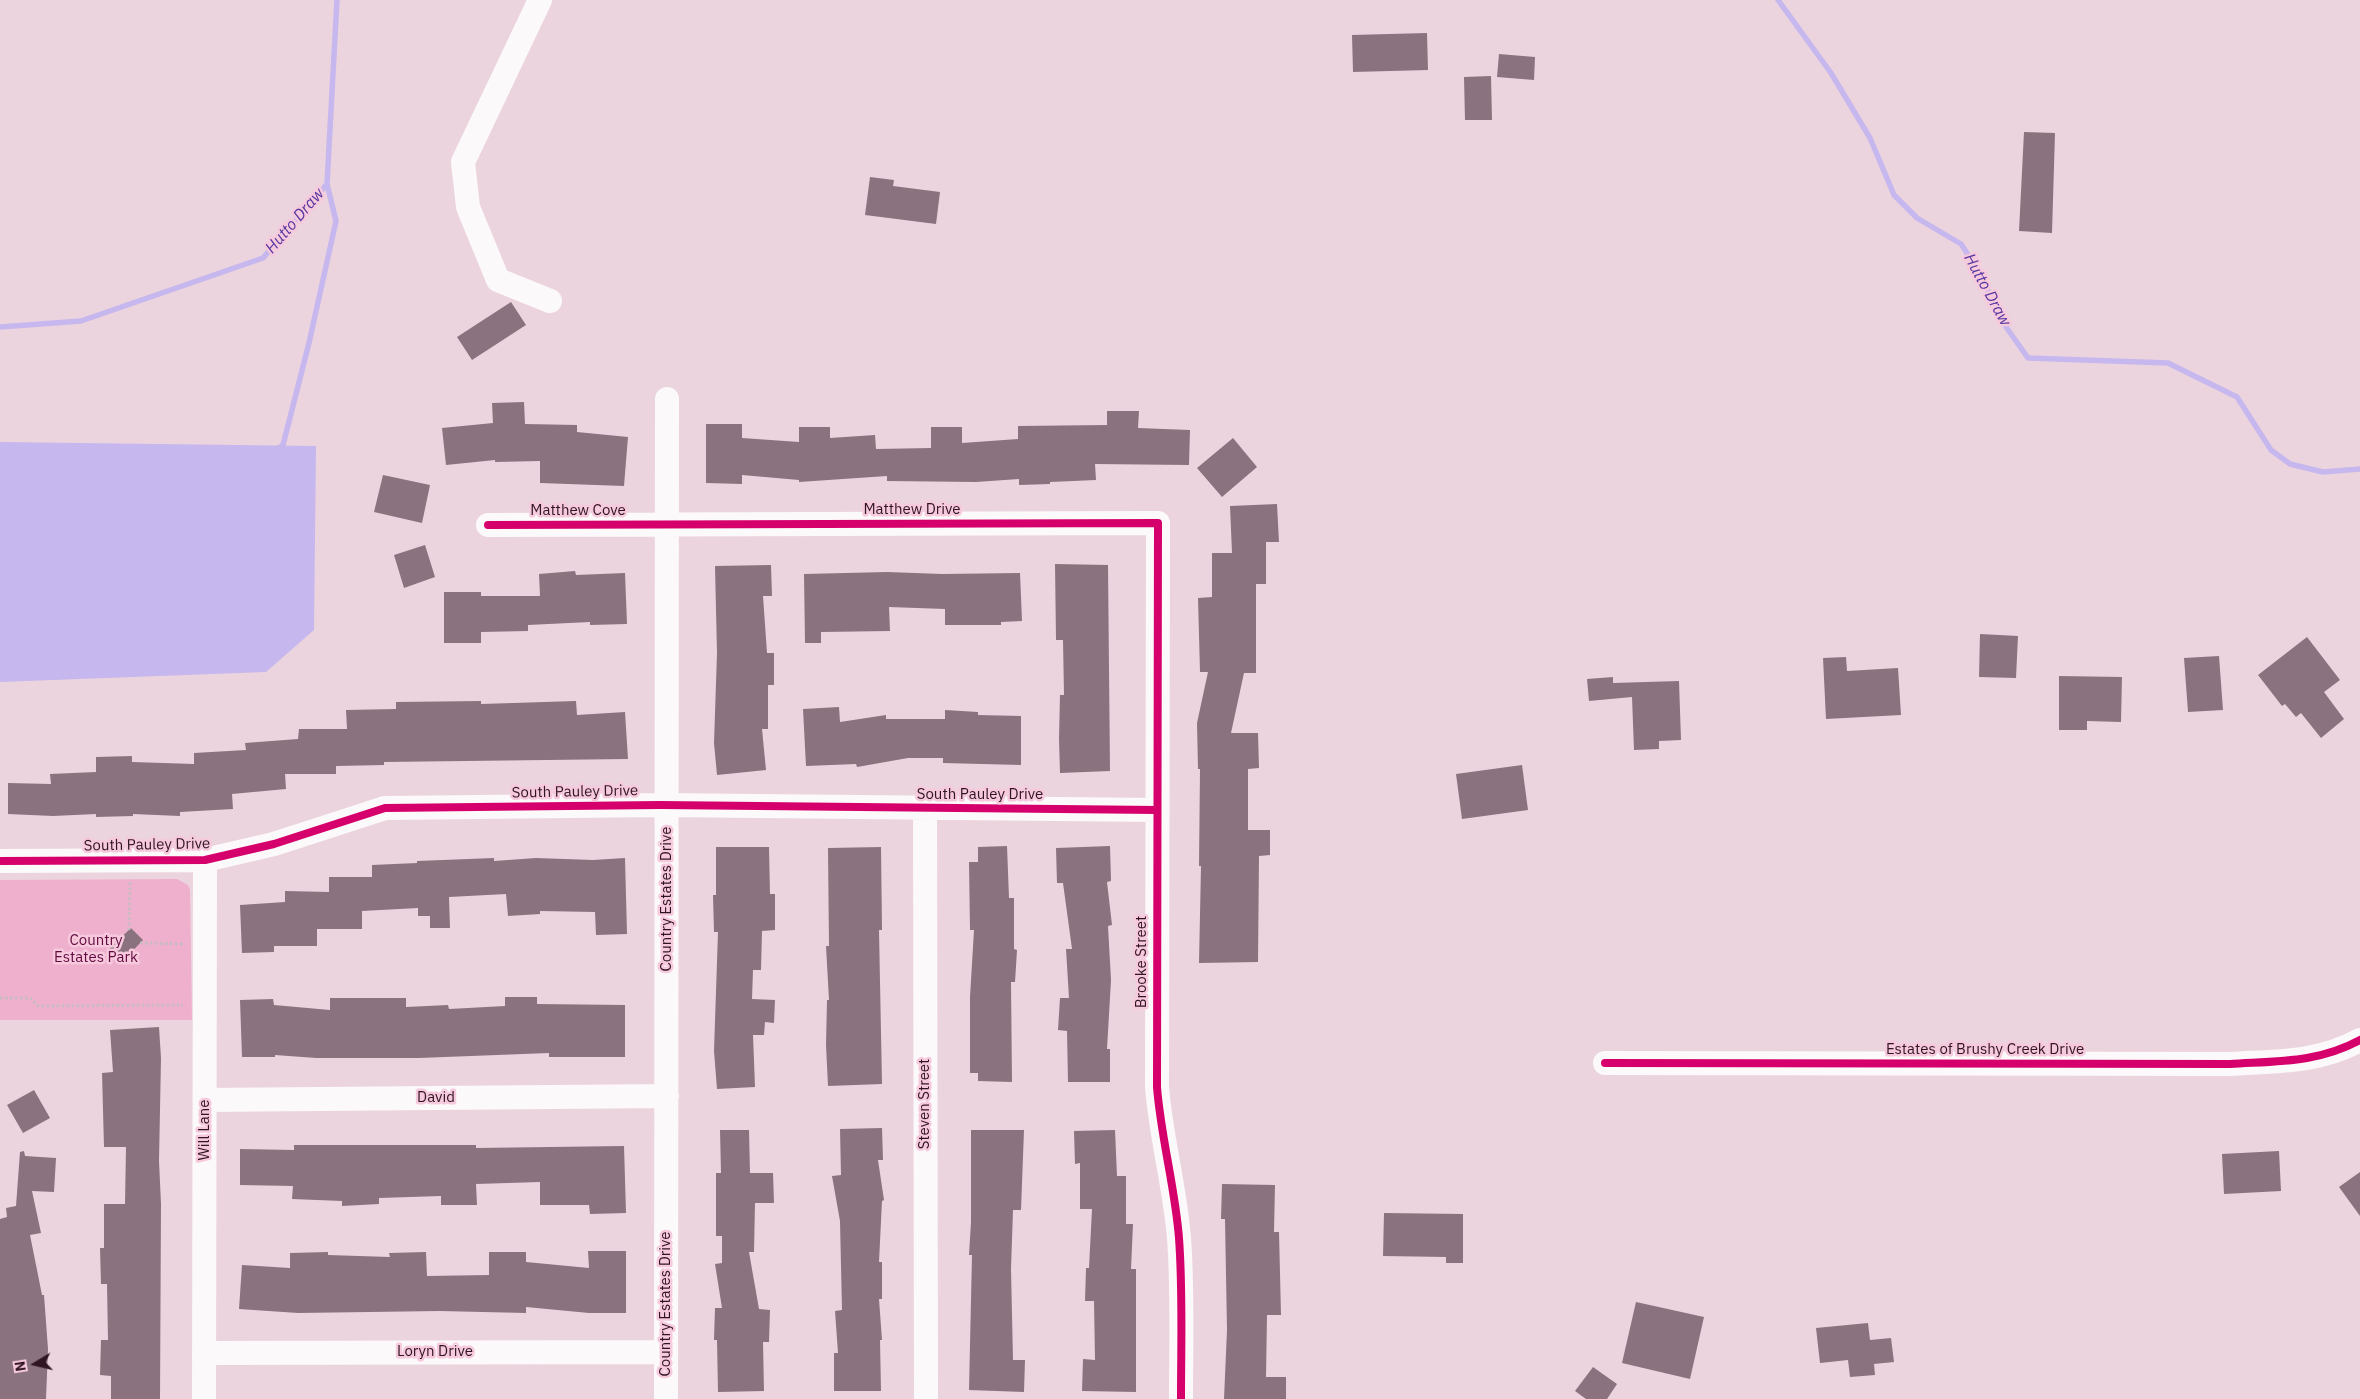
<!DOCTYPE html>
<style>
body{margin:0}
#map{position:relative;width:2360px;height:1399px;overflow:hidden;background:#ecd4de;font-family:"IBM Plex Sans",sans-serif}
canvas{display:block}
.north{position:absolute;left:10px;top:1339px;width:50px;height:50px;-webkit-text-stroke:4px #f6c9dd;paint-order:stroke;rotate:261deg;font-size:14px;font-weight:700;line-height:20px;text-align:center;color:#2f1422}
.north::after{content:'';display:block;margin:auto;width:18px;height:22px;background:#2f1422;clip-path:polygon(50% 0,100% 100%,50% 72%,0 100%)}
</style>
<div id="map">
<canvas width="2360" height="1399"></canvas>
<div class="north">N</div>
</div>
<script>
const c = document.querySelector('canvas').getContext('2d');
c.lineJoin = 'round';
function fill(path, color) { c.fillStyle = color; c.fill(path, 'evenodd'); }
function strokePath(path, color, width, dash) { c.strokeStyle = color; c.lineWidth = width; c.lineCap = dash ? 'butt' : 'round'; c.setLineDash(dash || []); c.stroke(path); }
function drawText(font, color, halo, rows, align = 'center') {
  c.font = font + ' "IBM Plex Sans",sans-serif'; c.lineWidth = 5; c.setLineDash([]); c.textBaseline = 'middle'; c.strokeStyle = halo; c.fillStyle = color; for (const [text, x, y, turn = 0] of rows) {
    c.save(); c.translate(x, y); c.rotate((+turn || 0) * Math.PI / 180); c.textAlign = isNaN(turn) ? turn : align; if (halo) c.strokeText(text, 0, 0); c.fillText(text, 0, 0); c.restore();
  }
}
const green = new Path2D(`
 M177 879 188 885 190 890 192 1020H0V880Z`);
const water = new Path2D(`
 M0 442 316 446 314 630 266 672 0 682Z`);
const stream = new Path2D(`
 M1778 0 1831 73 1870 138 1894 195 1917 218 1961 244 1981 274 1999 317 2028 358 2168 363 2237 397 2271 450 2290 464 2323 472 2360 469
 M0 327 81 321 263 258 327 184 337 0
 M277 449 283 445 309 343 336 221 327 184`);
const building = new Path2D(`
 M1427 33 1428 70 1353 72 1352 35Z
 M1499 54 1535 57 1534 80 1497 77Z
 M1491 76 1492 120H1465L1464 77Z
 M2024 132 2055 133 2052 233 2019 231Z
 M870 177 894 180 893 186 940 192 936 224 865 215Z
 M511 302 526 325 472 360 457 337Z
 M524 402 525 424 577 425V432L628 437 624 486 540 483V461L495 462V460L446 465 442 428 493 423 492 403Z
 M1107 411H1139L1138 428 1190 430 1189 465 1095 464 1096 480 1050 482V484L1019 485V479L976 482 887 481V476L799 482V480L742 475V484L706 483V424H742V438L799 442V427H830V438L875 435 876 449 931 448V427H962V443L1018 439V426L1107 425Z
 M1233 438 1257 467 1222 497 1197 468Z
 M383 475 430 485 422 523 374 512Z
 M1277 504 1279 542H1266V584H1256V673H1244L1231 733H1258L1259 768 1248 769V830H1270V855L1259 856 1258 962 1199 963 1201 866H1199L1200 769H1198L1197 723 1208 672H1200L1198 598 1212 597V553H1232L1230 506Z
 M425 545 435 577 404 588 394 555Z
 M1055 564 1108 565 1110 771 1060 773 1059 739 1060 695H1064L1063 640H1056Z
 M771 565 772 596H763L767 653H774V685H768V729H762L766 770 717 775 714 743 717 653 715 566Z
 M575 571 576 575 625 573 627 624 590 625V622L528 625V631L481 632V643H444V592H481V596H540L539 574Z
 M887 572 942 574 1020 573 1022 621 1001 622V625H945V609L889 607 890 631 821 632V643H805L804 574Z
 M1980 634 2018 636 2016 678 1979 677Z
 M2307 637 2340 680 2324 692 2344 719 2321 738 2301 713 2296 717 2285 704 2282 706 2258 675Z
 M2219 656 2223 710 2188 712 2184 658Z
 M1846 657 1847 671 1898 668 1901 715 1826 719 1823 658Z
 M2059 676 2122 677 2121 722 2087 721V730H2059Z
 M1613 677V683L1679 681 1681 740 1659 741V749L1634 750 1632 697 1589 701 1587 679Z
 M481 701V704L576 701 577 715 625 712 628 759 384 762V765L336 766V774H285L286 789 232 794 233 809 180 812V816L133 814V816L96 817V814L53 816 8 814V783L51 784 50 774 96 772V757L132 756V762L194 764V753L246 750 245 743 298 739 299 729H347L346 710 396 709V702Z
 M839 707 840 722 886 715V719H945V710L978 712V715L1021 716V765L943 763V758H908L857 767 856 764 806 766 803 709Z
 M1522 765 1528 810 1462 819 1456 774Z
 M1007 846 1009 898H1014V949L1017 950 1015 982H1011L1012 1082 978 1081V1073H970V997L974 930H970L969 862H978V847Z
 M1110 846 1111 881 1107 882 1112 925 1108 926 1111 980 1107 1049H1110V1082H1068L1067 1031 1058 1030 1060 998H1069L1066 949H1072L1063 883H1057L1056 848Z
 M716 847H769L770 894H775V930L762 931 761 970H753L752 999 775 1000 774 1023 765 1022 764 1035H753L755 1087 717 1089 714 1051 718 932H714L713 895H716Z
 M881 847 882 930H879L882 1084 828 1086 826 1045 827 1000H829L826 946H829L828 848Z
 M494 858V861L536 858 593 860 625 858 627 934 596 935 595 912 540 911V914L508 916 506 894 449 897 450 928H430V916H418V908L362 911V929H317V946H274V952L242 953 240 905 285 902V891L329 892V877H372V865L417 863V861Z
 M131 928 143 940 121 963 108 950Z
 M505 997H537V1004L625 1005V1057H549V1053L419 1058H316L275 1055V1057H242L240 1000 273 999 274 1005 330 1010V998H406V1007L448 1005 449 1009 505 1006Z
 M159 1027 161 1058 159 1161 161 1204 160 1399H111V1376L100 1375 101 1340H108L107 1284H101L100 1248H104V1204H125L126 1147H104L102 1073 113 1072 110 1030Z
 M34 1090 50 1118 23 1133 7 1105Z
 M882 1128 883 1160H878L884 1200 882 1201 879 1262H882V1299H879L882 1340H880L881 1391H834V1353H838L835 1311 842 1310 840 1221 832 1176 841 1175 840 1129Z
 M720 1130H749L750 1173H773L774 1203H755L754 1252H749L759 1309 770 1310 769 1342H763L764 1391 718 1392 717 1340H714L715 1308H722L715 1264 722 1263V1236H716V1173H721Z
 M971 1130H1024L1021 1210H1013L1011 1269 1013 1360H1025L1024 1392 969 1390 972 1255H969L971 1222Z
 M1115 1130 1117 1176H1126V1224H1133L1131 1269H1136V1392L1082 1391 1083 1359 1095 1360 1094 1301H1085L1086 1268H1089L1092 1209H1080V1163L1075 1164 1074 1131Z
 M294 1145H476V1148L624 1146 626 1213 590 1214 589 1205H540V1182L476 1184 477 1205H441V1196L379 1198V1204L342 1206V1201L292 1199 293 1186 240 1185V1149L294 1150Z
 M24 1151 25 1156 56 1158 54 1192 32 1191 41 1233 30 1235 42 1295H44L48 1349 46 1399H0V1219L7 1217 6 1208 16 1206 20 1152Z
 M2279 1151 2281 1191 2224 1194 2222 1154Z
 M2360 1172V1216L2339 1187Z
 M1222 1184 1275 1185 1274 1232H1279L1281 1315H1267L1266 1377H1286V1399H1224L1227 1330 1225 1219H1221Z
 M1384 1213 1463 1214V1263H1446V1257L1383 1256Z
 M588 1251H626V1313H589L526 1307V1313L440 1311 298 1313 239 1309 242 1265 290 1268V1253L328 1252V1255L390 1257 389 1253 426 1252 427 1276 489 1275V1252H526V1262L589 1268Z
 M1636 1302 1704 1317 1690 1379 1622 1363Z
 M1868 1323 1870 1340 1891 1338 1894 1362 1874 1364 1875 1375 1850 1377 1848 1360 1820 1363 1816 1328Z
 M1593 1367 1617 1384 1607 1399H1586L1575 1391Z`);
const path = new Path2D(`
 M129 930 130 882
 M140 943 184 944
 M0 998H30L38 1006 183 1005`);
const minor = new Path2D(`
 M540 0 463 162 468 207 498 280 550 301
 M488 525 1158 523 1157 1087C1161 1138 1175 1187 1179 1238 1183 1292 1181 1346 1181 1399
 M925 808 926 1399
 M0 861 205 860 274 844 385 808 660 805 1157 810
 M1605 1063 2230 1064C2277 1061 2318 1063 2360 1040
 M205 1100 667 1096
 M204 1353 666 1352
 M204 1399 205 860
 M666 1399 667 399`);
const cycleway = new Path2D(`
 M488 525 1158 523 1157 1087C1161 1138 1175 1187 1179 1238 1183 1292 1181 1346 1181 1399
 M0 861 205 860 274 844 385 808 660 805 1157 810
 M1605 1063 2230 1064C2277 1061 2318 1063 2360 1040`);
const streetNames = [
 ["Matthew Drive",912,510],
 ["Matthew Cove",578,511],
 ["South Pauley Drive",575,792,-1],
 ["South Pauley Drive",980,795],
 ["South Pauley Drive",147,845,-1],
 ["Country Estates Drive",667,899,-90],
 ["Brooke Street",1142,962,-90],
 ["Estates of Brushy Creek Drive",1985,1050],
 ["David",436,1098],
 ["Steven Street",925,1104,-90],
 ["Will Lane",205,1130,-90],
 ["Country Estates Drive",666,1304,-90],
 ["Loryn Drive",435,1352]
];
const parkNames = [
 ["Country",96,941],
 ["Estates Park",96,958]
];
const waterNames = [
 ["Hutto Draw",295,221,-49],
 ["Hutto Draw",1987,290,61]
];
fill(green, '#efb0ce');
fill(water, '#c6b7ee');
strokePath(stream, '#c6b7ee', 5.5);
fill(building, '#8a737e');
strokePath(path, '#c7bcc2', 3, [2.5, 2.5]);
strokePath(minor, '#fcf9fa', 24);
strokePath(cycleway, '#d6006c', 8);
drawText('15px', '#2f1422', '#f6c9dd', streetNames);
drawText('15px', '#630b40', '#f6c9dd', parkNames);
drawText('italic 16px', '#52369f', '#f6c9dd', waterNames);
</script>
